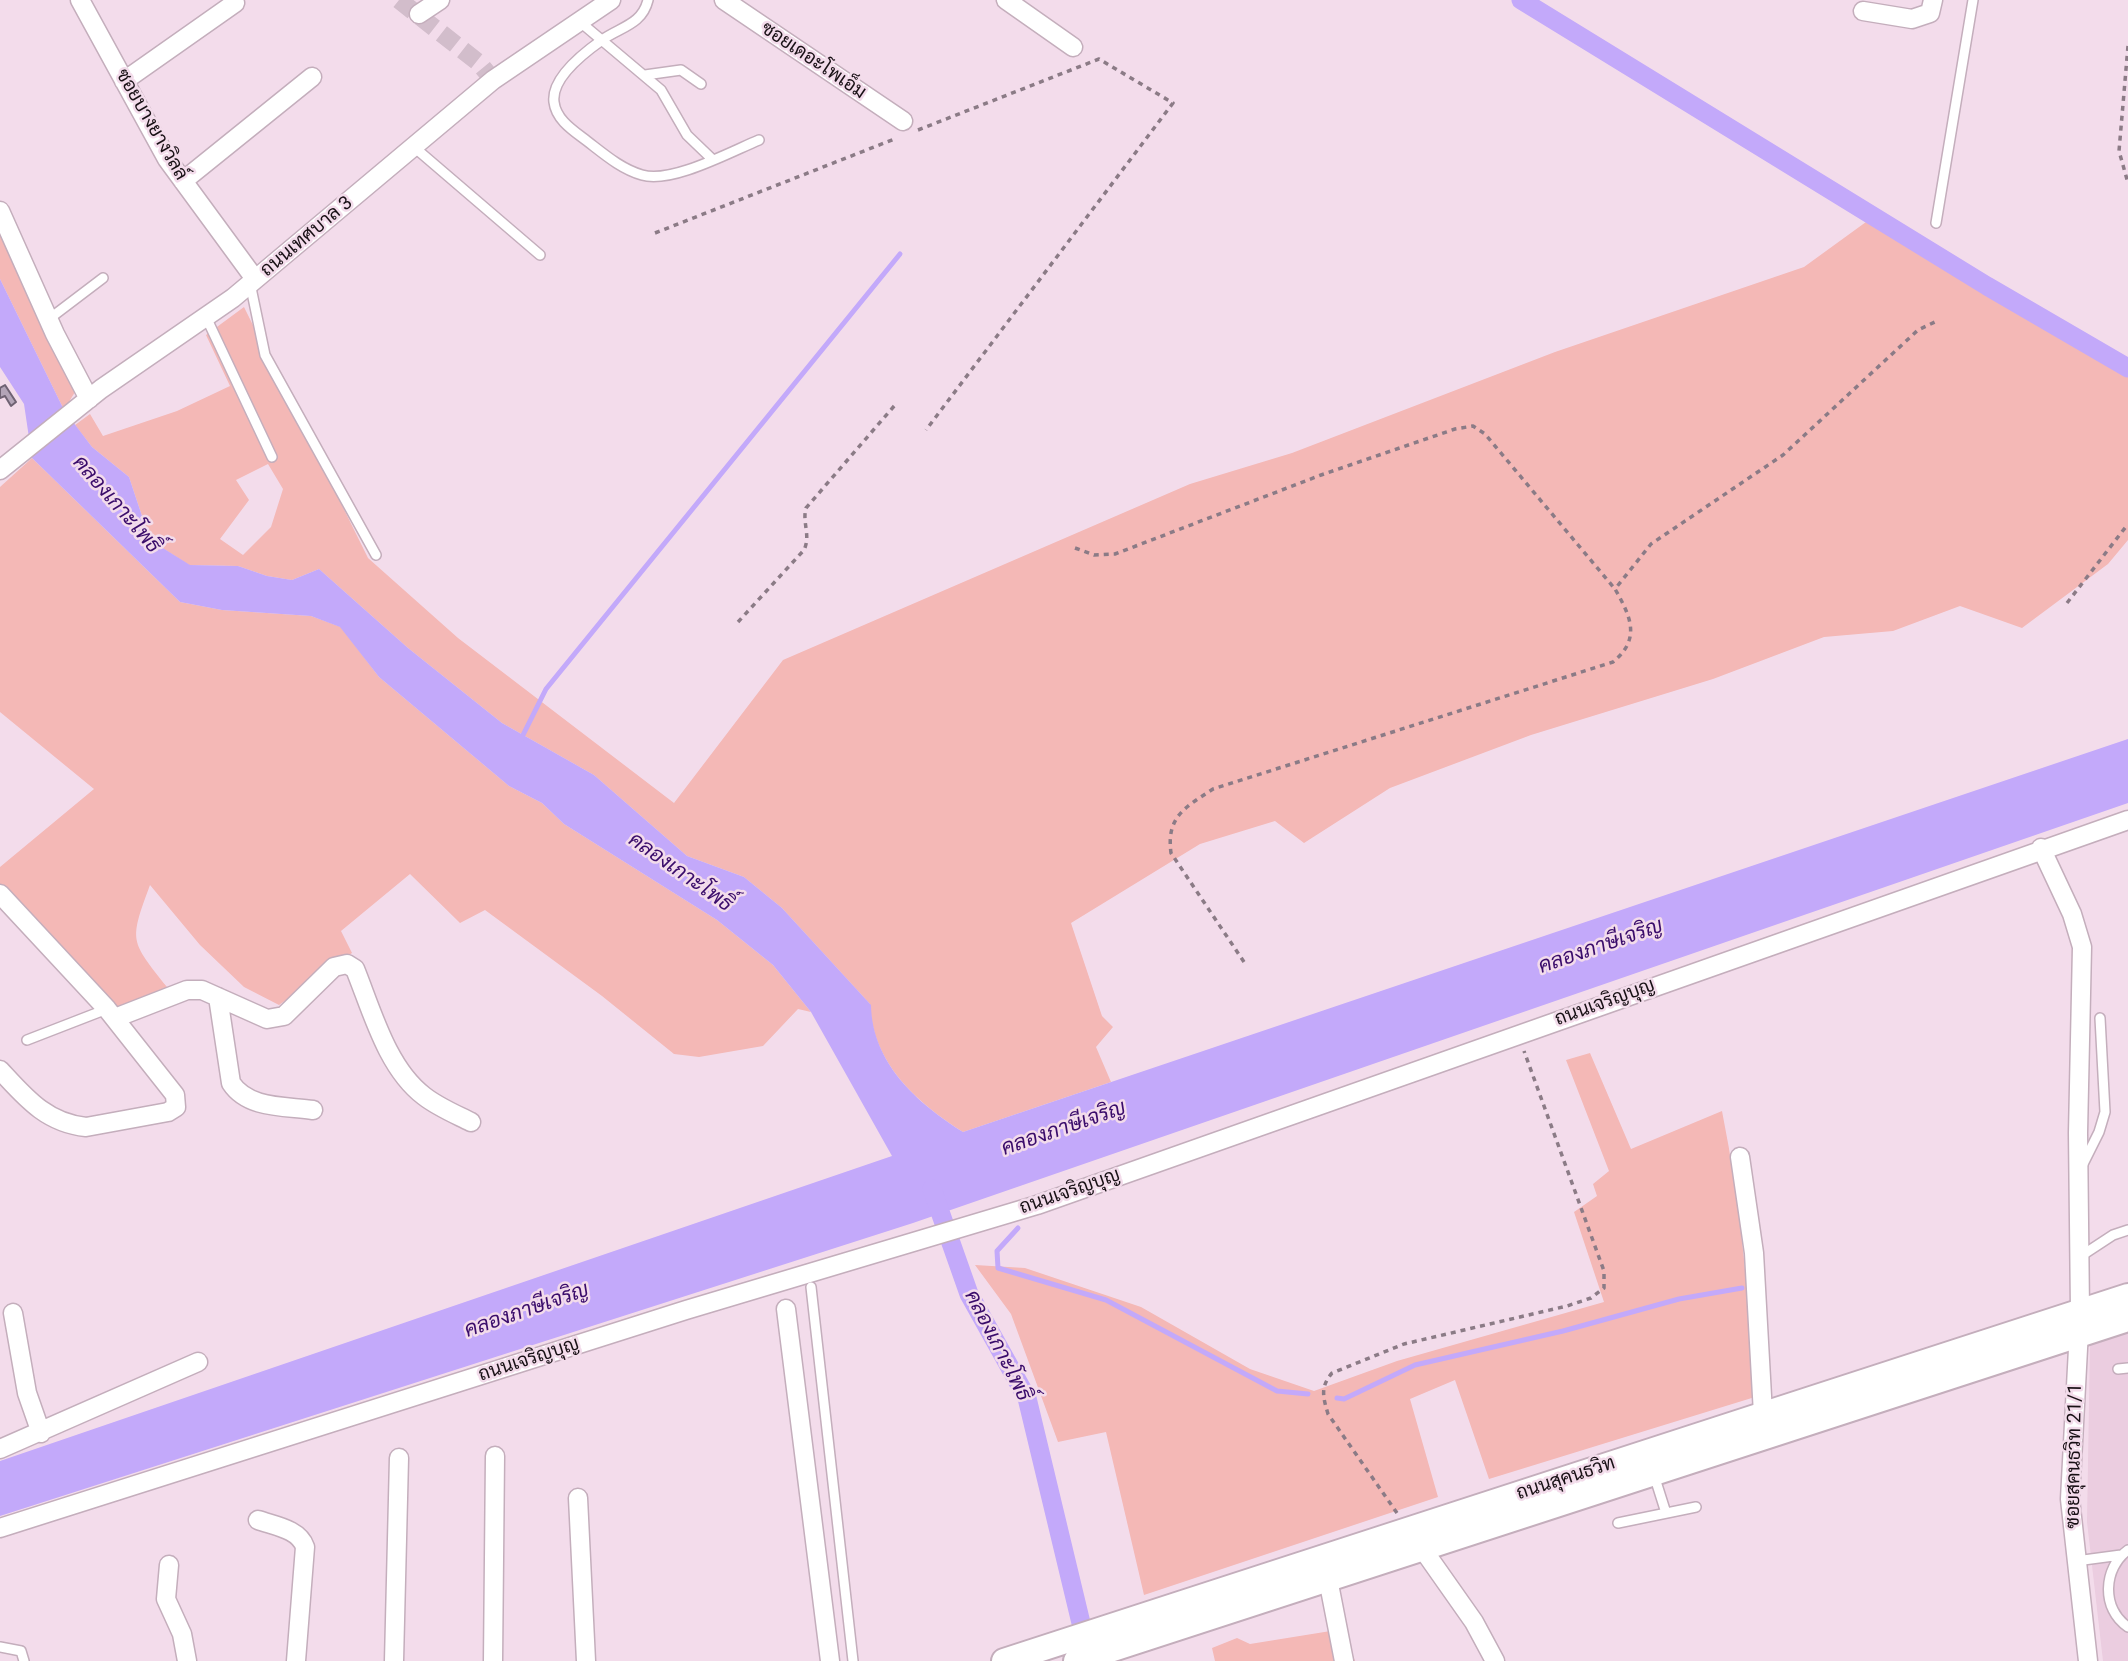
<!DOCTYPE html>
<meta charset="utf-8">
<style>
body{margin:0}
canvas{display:block;background:#f3dceb}
</style>
<canvas width="2128" height="1661"></canvas>
<script>
const c = document.querySelector('canvas').getContext('2d');
c.lineJoin = 'round';
function fill(path, color) { c.fillStyle = color; c.fill(path, 'evenodd'); }
function strokePath(path, color, width, dash) { c.strokeStyle = color; c.lineWidth = width; c.lineCap = dash ? 'butt' : 'round'; c.setLineDash(dash || []); c.stroke(path); }
function drawText(font, color, halo, rows, align = 'center') {
  c.font = font + ' Roboto,Sarabun,sans-serif'; c.lineWidth = 5; c.setLineDash([]); c.textBaseline = 'middle'; c.strokeStyle = halo; c.fillStyle = color; for (const [text, x, y, turn = 0] of rows) {
    c.save(); c.translate(x, y); c.rotate((+turn || 0) * Math.PI / 180); c.textAlign = isNaN(turn) ? turn : align; if (halo) c.strokeText(text, 0, 0); c.fillText(text, 0, 0); c.restore();
  }
}
const built = new Path2D(`
 M2128 1331V1661H2103L2087 1522 2090 1344Z`);
const green = new Path2D(`
 M1877 214 2010 293 2096 349 2128 363V540L2108 564 2022 628 1960 606 1893 631 1824 637 1713 679 1531 735 1390 788 1304 843 1275 821 1200 844 1071 923 1102 1016 1113 1027 1096 1047 1111 1082 963 1132C917 1103 872 1063 870 1004L782 908 744 877 687 856 594 775 502 723 408 648 319 569 292 580 267 576 238 566 189 565 150 540 129 477 92 447 75 425 90 414 103 436 177 411 230 386 206 335 244 307 368 558 458 638 674 803 783 660 1190 484 1292 453 1555 352 1804 267ZM268 464 283 489 271 527 243 555 220 539 249 500 236 480Z
 M0 221 75 392 64 410 0 279Z
 M32 458 180 602 222 610 311 616 341 627 379 677 509 786 542 803 564 824 717 920 773 965 811 1012 798 1009 763 1046 699 1057 674 1054 602 996 485 910 460 923 410 874 341 931 352 953 279 1005 244 987 200 945 150 885C129 942 130 940 167 987L109 1026 0 906V867L94 789 0 712V487Z
 M1590 1053 1631 1149 1722 1111C1741 1206 1749 1300 1755 1397L1489 1479 1455 1380 1410 1399 1438 1497 1144 1595 1106 1432 1058 1442 1011 1314 975 1265 1025 1268 1141 1307 1250 1369 1314 1391 1397 1361 1604 1302 1574 1212 1597 1196 1593 1184 1609 1171 1566 1060Z
 M1343 1629 1355 1661H1215L1212 1648 1237 1638 1250 1644Z`);
const water = new Path2D(`
 M0 279 64 410 92 447 129 477 150 540 190 565 238 566 267 576 292 580 319 569 408 648 502 723 594 775 687 856 744 877 782 908 871 1005C872 1063 917 1103 963 1132L2128 739V803L913 1223 0 1516V1461L892 1156 811 1012 773 965 717 920 564 824 542 803 509 786 379 677 340 627 311 616 222 610 180 602 32 458 24 404 0 367Z`);
const stream = new Path2D(`
 M521 739 546 689 900 254
 M1018 1228 997 1251 998 1268 1106 1300 1277 1391 1308 1394
 M1337 1398 1344 1399 1415 1365 1563 1331 1679 1299 1742 1288`);
const canal = new Path2D(`
 M1521 0 1987 286 2128 368
 M932 1189 969 1294 1027 1398 1087 1648`);
const building = new Path2D(`
 M5 385 16 402 11 406 5 396 0 398V388Z`);
const minorTunnel = new Path2D(`
 M399 0 479 63 493 80`);
const path = new Path2D(`
 M2128 46 2119 151 2128 183
 M918 130 1099 59 1173 103 926 430
 M655 233 897 138
 M1075 548 1094 555 1115 554 1321 475 1455 429 1473 426 1485 434 1615 589
 M2067 603 2128 524
 M738 622 804 550C811 535 802 523 806 508L895 405
 M1244 962 1171 853C1166 816 1186 807 1213 789L1613 662C1641 639 1631 617 1615 589L1651 544 1783 455 1918 330 1937 321
 M1397 1513 1328 1414C1323 1397 1320 1387 1332 1373L1404 1344 1567 1306 1591 1298 1604 1288V1271L1524 1051`);
const service = new Path2D(`
 M648 0C642 25 620 27 602 40 585 52 551 78 554 102 556 120 574 131 587 141 604 154 621 169 642 175 671 184 730 152 759 140
 M579 21 661 90 687 135 712 159
 M645 75 681 70 701 84
 M414 147 540 255
 M1936 223 1973 0
 M250 283 265 355 376 555
 M206 317 272 457
 M49 319 103 278
 M27 1040 107 1009
 M2083 1164 2099 1132 2105 1112 2100 1018
 M2081 1256 2113 1235 2128 1230
 M811 1287 853 1661
 M2118 1369 2128 1368
 M1654 1475 1666 1513
 M1618 1523 1696 1507
 M2128 1550C2103 1568 2101 1609 2128 1627
 M2076 1561 2121 1555
 M0 1647 21 1651 24 1661`);
const minor = new Path2D(`
 M80 0 167 159 255 279
 M724 0 903 121
 M1006 0 1073 47
 M1863 11 1912 19 1930 13 1933 0
 M419 14 440 0
 M124 81 235 3
 M183 181 312 77
 M0 211 55 334 89 399
 M0 470 101 389 233 298 493 80 611 0
 M2041 848 2072 914 2082 947 2078 1133 2080 1311 2070 1499 2088 1661
 M0 894 107 1009 175 1095 176 1107 168 1112 86 1127C46 1123 25 1097 0 1070
 M218 997 231 1083C248 1109 285 1106 313 1110
 M115 1018 187 990H202L267 1019 284 1016 334 967 347 964 355 969C372 1011 387 1068 424 1096 438 1107 455 1114 471 1122
 M1740 1157 1754 1253 1763 1414
 M786 1309 830 1661
 M13 1313 27 1393 41 1433
 M0 1449 198 1362
 M578 1498 586 1661
 M258 1520C275 1526 299 1529 305 1547L296 1661
 M0 1528 686 1310 1037 1205 2128 820
 M1417 1541 1474 1622 1495 1661
 M169 1565 166 1599 182 1634 187 1661
 M1328 1579 1344 1661
 M394 1661 399 1458
 M493 1661 495 1456`);
const secondary = new Path2D(`
 M1004 1661 2128 1296
 M1076 1661 2128 1319`);
const streetNames = [
 ["ซอยเดอะโพเอ็ม",813,61,34],
 ["ซอยบางยางวิลล์",151,125,60],
 ["ถนนเทศบาล 3",307,237,-40],
 ["ถนนเจริญบุญ",1605,1003,-20],
 ["ถนนเจริญบุญ",1070,1192,-19],
 ["ถนนเจริญบุญ",529,1360,-18],
 ["ซอยสุคนธวิท 21/1",2075,1456,-89],
 ["ถนนสุคนธวิท",1566,1479,-18]
];
const waterNames = [
 ["คลองเกาะโพธิ์",116,505,49],
 ["คลองเกาะโพธิ์",680,873,35],
 ["คลองภาษีเจริญ",1601,947,-19],
 ["คลองภาษีเจริญ",1064,1129,-19],
 ["คลองภาษีเจริญ",527,1311,-19],
 ["คลองเกาะโพธิ์",997,1346,63]
];
fill(built, '#ebcde0');
fill(green, '#f4b8b6');
fill(water, '#c3a9fa');
strokePath(stream, '#c3a9fa', 5);
strokePath(canal, '#c3a9fa', 19);
fill(building, '#b3a4b7');
strokePath(building, '#6f6273', 2);
strokePath(minorTunnel, '#d2bdcb', 18, [18, 9]);
strokePath(service, '#c4aebc', 12);
strokePath(minor, '#c4aebc', 21);
strokePath(secondary, '#c4aebc', 28);
strokePath(path, '#8b7b86', 3.5, [5, 5]);
strokePath(service, '#fff', 9);
strokePath(minor, '#fff', 18);
strokePath(secondary, '#fff', 24);
drawText('19px', '#181015', '#f3dceb', streetNames);
drawText('italic 21px', '#3a0c6b', '#f3dceb', waterNames);
</script>
